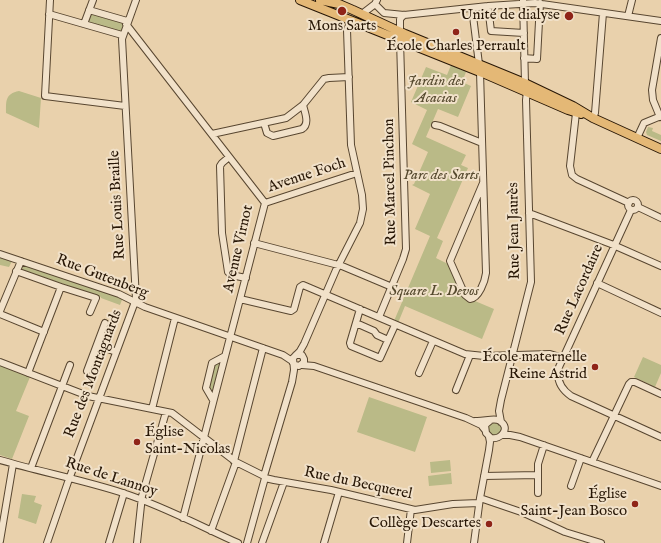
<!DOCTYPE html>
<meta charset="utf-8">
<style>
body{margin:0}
canvas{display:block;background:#e9d1ac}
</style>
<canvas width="661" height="543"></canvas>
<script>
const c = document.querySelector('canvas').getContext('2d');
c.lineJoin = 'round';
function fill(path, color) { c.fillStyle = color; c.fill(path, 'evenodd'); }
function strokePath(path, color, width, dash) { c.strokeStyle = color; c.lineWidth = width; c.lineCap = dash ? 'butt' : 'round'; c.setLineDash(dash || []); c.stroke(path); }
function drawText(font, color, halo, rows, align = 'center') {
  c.font = font + ' "IM FELL English",serif'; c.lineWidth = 4; c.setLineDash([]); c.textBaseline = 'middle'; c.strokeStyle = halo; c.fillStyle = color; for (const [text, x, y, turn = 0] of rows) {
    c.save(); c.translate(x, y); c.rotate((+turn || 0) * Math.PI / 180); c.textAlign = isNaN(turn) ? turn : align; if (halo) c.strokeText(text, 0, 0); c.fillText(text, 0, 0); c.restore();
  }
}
const green = new Path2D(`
 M90 13 123 22C124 25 123 30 120 32L89 22 88 20Z
 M451 65 466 72 462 82 471 86 458 117 438 109 426 137 466 155 461 165 468 168 437 238 443 241 436 258 448 264 464 297 471 301H475L494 309 482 339 405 306 398 323 394 321 430 236 415 229 430 194 412 185 414 184 428 152 412 144 427 110 411 102 426 67 447 75Z
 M19 91 41 98 39 128 6 113C6 101 5 94 19 91Z
 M648 127 653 128 652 131 661 135V141L647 135 646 132Z
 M0 257 12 261 9 267 0 265Z
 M22 264 123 297 120 305 101 298V297L20 269Z
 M643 357 661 365V373L655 387 634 377Z
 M220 362 213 392 212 393 207 387 213 364Z
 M0 365 30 377 16 411 29 416 12 459 0 455Z
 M369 397 427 417 415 452 357 432Z
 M488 429a7 7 0 1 1 14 0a7 7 0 1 1-14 0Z
 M450 460 451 471 431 473 430 462Z
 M451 473 452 484 429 486 428 476Z
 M22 494 36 496 34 502 42 505 36 524 18 518Z`);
const minor = new Path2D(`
 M50 0 45 96 125 106
 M523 0 525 83
 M375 4 384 13 404 15 488 6 535 3 661 21
 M488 6 491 31 524 33
 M472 8 479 64
 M89 10 127 21
 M49 14 122 35
 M362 14 375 4 377 0
 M628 16 632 0
 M84 24 93 0
 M126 24 265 203
 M400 32V19L404 15
 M524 58 537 59 540 3
 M480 72 486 273C485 281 479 298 470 299L465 295 450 261 483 183
 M576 113 570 166 572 175 577 179 629 203
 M660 117 653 100 652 90 661 38
 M593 118 595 113 603 13
 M264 123 267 133 273 136 302 129C310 124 305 113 303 105
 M435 125 440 126 482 143
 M212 134 286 118 303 105 324 79 329 78 349 77
 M637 138 644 123 661 116
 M229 157 222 163 220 166 222 233 228 272 231 275 246 278
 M628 205a5 5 0 1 1 10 0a5 5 0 1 1-10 0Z
 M265 203 357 173
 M638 207 661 218
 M631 210 559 367C556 379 561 389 571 396L661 437
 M529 213 611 244 661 266
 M254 243 342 266 392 287
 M0 254 119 294 145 307 283 355 292 361
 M16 271 61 287 96 298 90 312
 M597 283 661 313
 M240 299 291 311 294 309 300 287 303 285 465 354 484 356 550 354 563 358
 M360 309 350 343 351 346 380 358 395 325
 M0 311 21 261
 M0 314 44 332
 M379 317 403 259 406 249 400 40
 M356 323 374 331 377 335 388 340
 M97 345 116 352
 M0 362 88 396 172 413 236 462 264 476 265 478 274 480 331 490 415 510 453 504 479 503
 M293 363 295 365 299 366 304 362V359L302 355H296
 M302 365 314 366 466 418 481 425 485 430
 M87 371 105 323
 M28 373 61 287
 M419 373 433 341
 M456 390 470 355
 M213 400 206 388 212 363 225 356
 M152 409 175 318
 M475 421C483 422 495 417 500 421 511 428 501 440 491 438L486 433 485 425 491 420
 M501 422 499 411 501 400 531 282 526 100 527 91
 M502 435H510L520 437 661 486
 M0 460C41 472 83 480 123 493 163 506 200 526 238 543
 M234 461 263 348
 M592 462 629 384 631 382H635L661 394
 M31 468 70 365
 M264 476 292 382 294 370 293 358 300 351 304 344 336 270 360 223 363 209 362 195 351 145 347 30 351 21
 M484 476 538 475
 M571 486 581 458
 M538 493V464L544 445
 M480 498 524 513 565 532 601 543
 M183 518 265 203
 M211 531 236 462
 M0 541 13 464
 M47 543 68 482 136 299 122 39 136 0
 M109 543 124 493
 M137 543 142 496 166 412
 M247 543 265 478
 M262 543 284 482
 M324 543 339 492
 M407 543 411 509
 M474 543 480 498 489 450 490 442 489 437`);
const major = new Path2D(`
 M300 0 485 74 568 110 581 114
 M320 0 339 4 353 10 405 34 527 84 573 106 593 118 661 149`);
const markers = [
 [342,11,5,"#8f2418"],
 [569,16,5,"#8f2418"],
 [456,32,4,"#8f2418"],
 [595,367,4,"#8f2418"],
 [137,442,4,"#8f2418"],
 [635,504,4,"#8f2418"],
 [489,524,4,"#8f2418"]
];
const poiNames = [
 ["Unité de dialyse",560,16],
 ["Mons Sarts",342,27,"center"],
 ["École Charles Perrault",456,47,"center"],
 ["École maternelle",587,358],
 ["Reine Astrid",587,375],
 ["Église",145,433,"left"],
 ["Saint-Nicolas",145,450,"left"],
 ["Église",627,495],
 ["Saint-Jean Bosco",627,512],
 ["Collège Descartes",481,524]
];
const parkNames = [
 ["Jardin des",436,82],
 ["Acacias",436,99],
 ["Parc des Sarts",441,176],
 ["Square L. Devos",434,292]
];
const streetNames = [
 ["Avenue Foch",307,176,-18],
 ["Rue Marcel Pinchon",391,182,-91],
 ["Rue Louis Braille",118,205,-93],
 ["Rue Jean Jaurès",515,231,-91],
 ["Avenue Virnot",239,249,-77],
 ["Rue Gutenberg",102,277,21],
 ["Rue Lacordaire",580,290,-66],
 ["Rue des Montagnards",94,374,-69],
 ["Rue de Lannoy",111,478,18],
 ["Rue du Becquerel",358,484,12]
];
fill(green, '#baba87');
strokePath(minor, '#584630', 8);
strokePath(major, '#281706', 10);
strokePath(minor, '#f1e1c9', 6);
strokePath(major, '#e4b876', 8);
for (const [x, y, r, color] of markers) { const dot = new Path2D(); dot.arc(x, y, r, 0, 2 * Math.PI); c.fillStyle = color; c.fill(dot); strokePath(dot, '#f1e1c9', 1.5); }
drawText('15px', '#281706', '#f1e1c9', poiNames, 'right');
drawText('italic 15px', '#54482d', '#f1e1c9', parkNames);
drawText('15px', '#281706', '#f1e1c9', streetNames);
</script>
